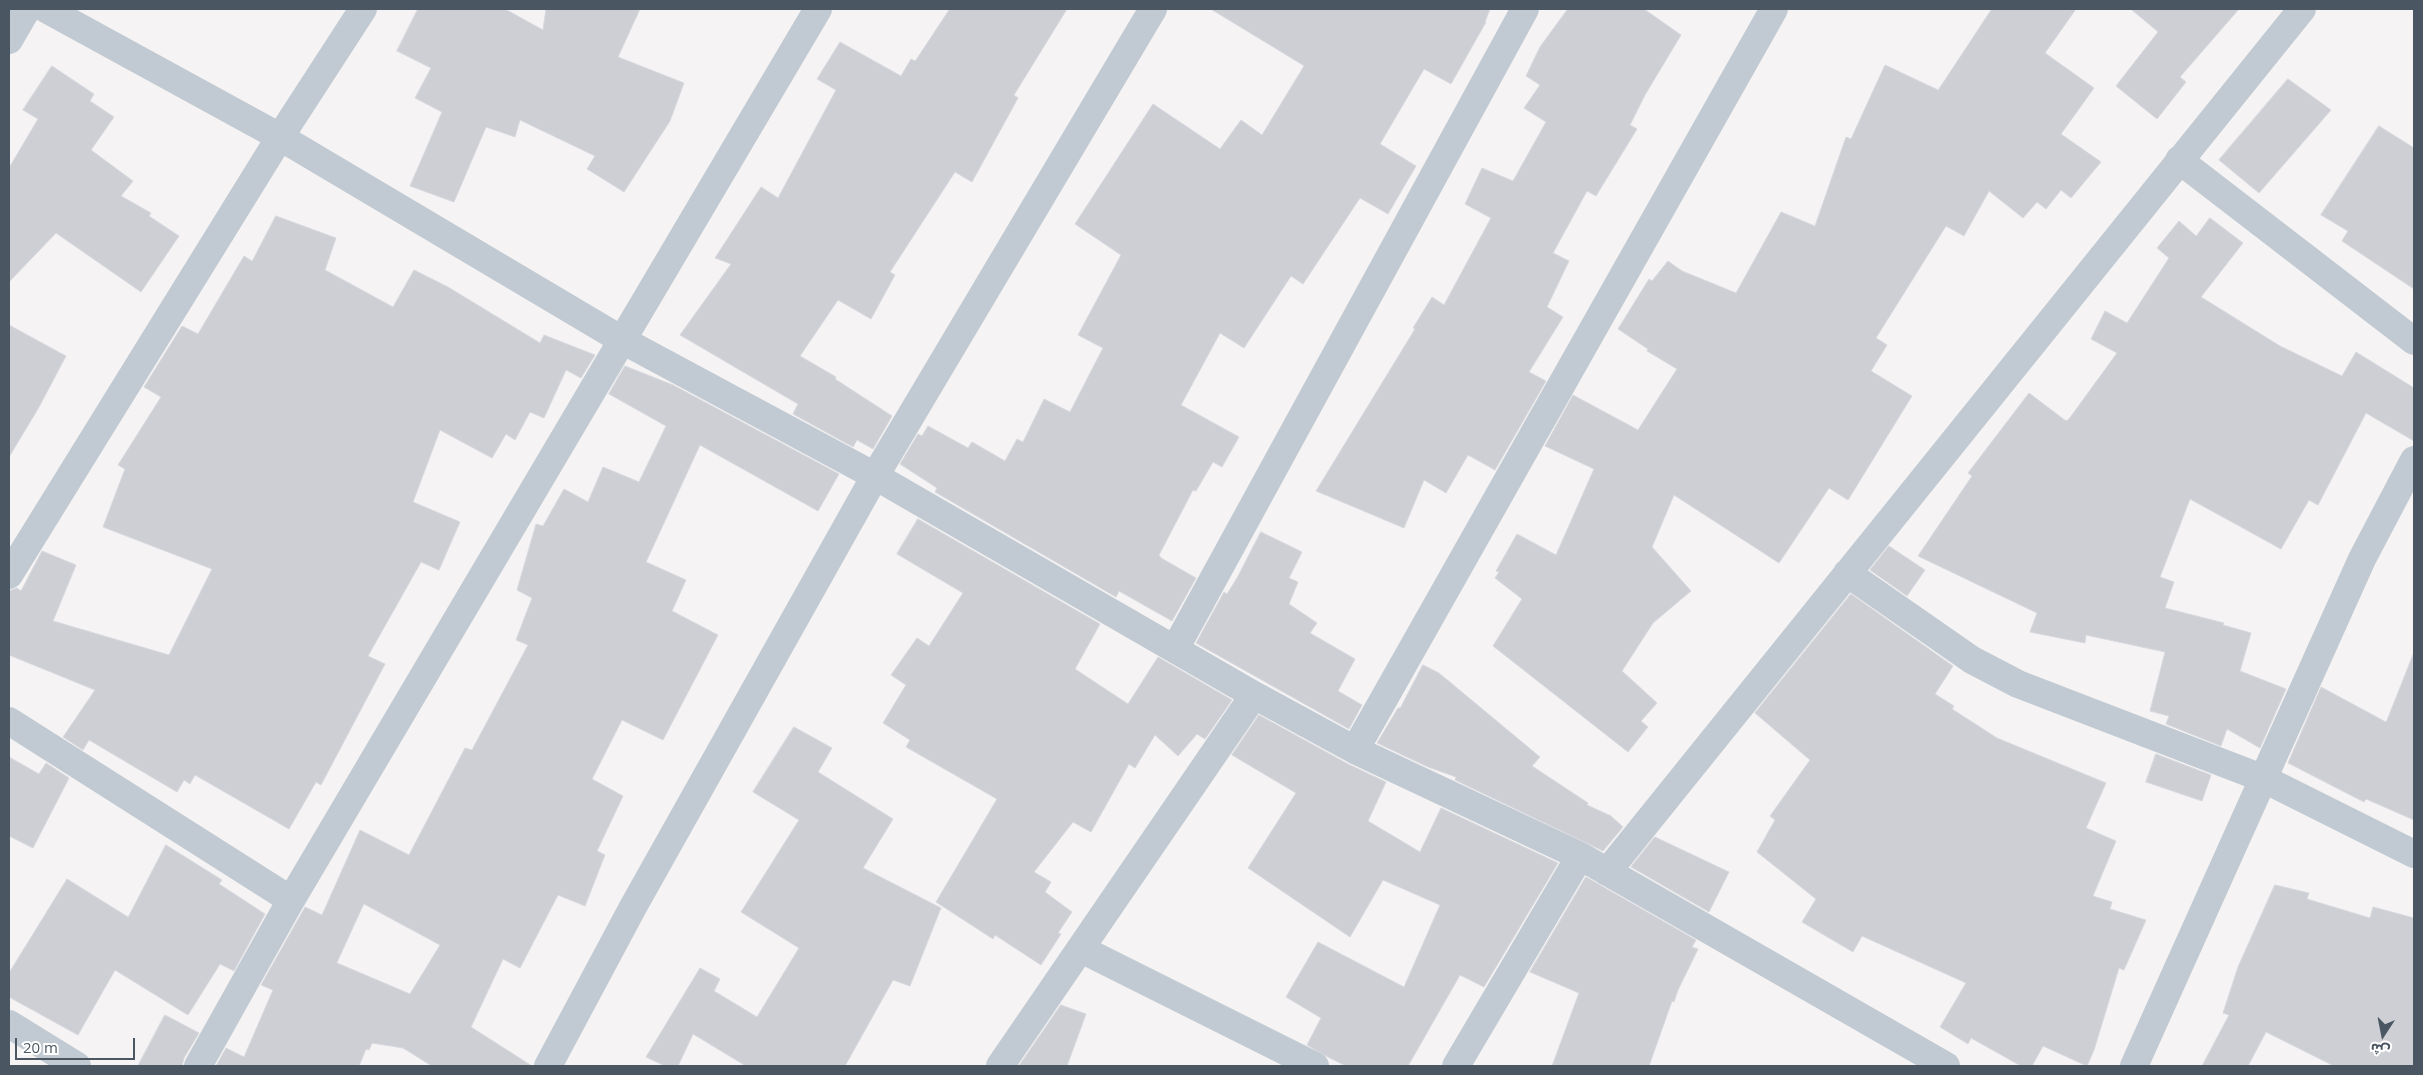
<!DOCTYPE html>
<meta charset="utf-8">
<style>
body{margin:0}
#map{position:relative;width:2423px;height:1075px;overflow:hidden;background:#f5f3f3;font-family:"Open Sans","Noto Sans Arabic",sans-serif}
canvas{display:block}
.frame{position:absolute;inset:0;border:10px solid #4a5661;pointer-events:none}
.north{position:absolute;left:2358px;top:1010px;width:50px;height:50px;-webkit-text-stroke:4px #fff;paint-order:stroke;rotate:191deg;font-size:14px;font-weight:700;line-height:20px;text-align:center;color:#4a5661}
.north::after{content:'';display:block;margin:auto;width:18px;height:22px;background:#4a5661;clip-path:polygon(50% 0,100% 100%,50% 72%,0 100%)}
.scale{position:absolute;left:15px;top:1038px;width:120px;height:22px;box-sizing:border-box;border:2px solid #4a5661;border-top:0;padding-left:6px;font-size:15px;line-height:18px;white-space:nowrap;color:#4a5661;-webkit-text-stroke:4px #fff;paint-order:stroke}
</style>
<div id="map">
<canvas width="2423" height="1075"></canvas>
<div class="frame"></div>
<div class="north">ش</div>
<div class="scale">20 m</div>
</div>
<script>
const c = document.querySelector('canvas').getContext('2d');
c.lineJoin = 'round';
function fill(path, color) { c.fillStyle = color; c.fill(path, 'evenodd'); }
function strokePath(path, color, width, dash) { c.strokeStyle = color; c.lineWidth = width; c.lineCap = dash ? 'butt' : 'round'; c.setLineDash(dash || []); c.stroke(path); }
const building = new Path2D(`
 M418 9H505L543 30 546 9H640L618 57 684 83 670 121 624 192 587 169 595 156 520 120 515 137 486 127 454 202 410 186 442 112 415 98 431 68 397 51Z
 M950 9H1067L1014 95 1018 98 972 182 955 172 890 272 895 275 871 319 838 300 800 356 836 377 835 379 892 416 873 449 857 440 853 447 793 414 798 404 680 335 731 264 715 258 761 187 778 198 836 90 817 79 840 42 901 76 911 59 915 61Z
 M1211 9H1490L1485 22H1486L1451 84 1424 69 1380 144 1416 166 1388 214 1360 198 1303 284 1291 276 1244 348 1220 333 1181 405 1239 437 1222 467 1213 462 1196 491 1193 490 1159 555 1161 558 1196 578 1172 621 1119 591 1116 597 935 492 937 488 900 464 918 434 922 436 928 426 968 448 972 442 1005 461 1017 439 1023 442 1044 399 1070 412 1103 348 1078 335 1121 255 1075 224 1153 104 1220 149 1241 120 1262 135 1304 66Z
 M1568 9H1644L1681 35 1645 95 1630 125 1637 129 1596 196 1587 191 1553 253 1569 261 1547 307 1563 317 1529 372 1546 381 1495 470 1468 455 1446 493 1424 480 1404 528 1316 491 1415 329 1413 328 1432 297 1444 305 1491 218 1465 204 1482 168 1513 181 1546 122 1524 108 1540 85 1526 76 1540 47Z
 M1992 9H2076L2045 53 2094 88 2061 134 2101 162 2071 198 2061 190 2046 209 2037 202 2023 218 1989 191 1964 236 1946 226 1876 338 1887 345 1871 371 1912 396 1848 500 1829 488 1779 563 1674 495 1652 547 1691 591 1653 623 1622 671 1657 703 1641 721 1648 727 1628 752 1493 646 1522 599 1495 578 1499 572 1496 571 1517 534 1556 555 1594 469 1545 446 1573 395 1638 430 1677 369 1647 351 1648 349 1618 329 1649 279 1652 281 1668 261 1682 271 1736 293 1781 212 1815 226 1846 137 1851 139 1885 65 1938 90Z
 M2131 9H2239L2180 77 2186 82 2157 119 2116 86 2158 32Z
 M52 66 94 94 90 101 114 117 91 150 133 181 121 196 151 213 149 216 179 236 141 292 56 233 9 282V168L38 119 23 110Z
 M2288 79 2331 110 2259 193 2219 160Z
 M2379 126 2414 148V289L2342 241 2348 231 2321 215Z
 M276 216 336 238 325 270 393 307 414 270 448 287 540 343 544 335 595 355 581 378 566 370 544 418 530 412 515 440 506 434 492 458 440 430 413 502 460 522 439 570 421 562 368 656 385 664 321 785 316 782 289 829 195 775 190 784 184 780 177 792 89 740 83 750 63 737 95 690 9 655V591L17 588 21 591 42 551 76 565 53 621 169 655 212 569 103 527 125 469 118 465 161 397 144 387 182 326 198 334 244 256 252 261Z
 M2210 218 2243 243 2201 297 2280 346 2342 376 2356 352 2414 388V441L2366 413 2318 505 2309 500 2281 549 2190 499 2160 577 2174 582 2165 608 2224 623 2223 625 2251 633 2240 671 2286 689 2260 748 2227 729 2221 746 2166 724 2169 716 2150 711 2165 652 2086 635 2085 643 2030 632 2037 613 1918 556 1972 476 1968 473 2029 393 2066 421 2069 419 2117 353 2091 339 2105 311 2127 323 2169 258 2157 248 2179 221 2196 236Z
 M9 325 66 356 38 409 9 457Z
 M625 366 673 385 839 474 818 511 700 445 646 562 686 580 672 611 718 635 663 740 622 720 592 779 623 796 597 851 605 855 585 906 558 895 520 968 503 959 471 1027 532 1066H432L403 1048 372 1043 369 1050 366 1049 359 1066H216L226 1048 244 1057 273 990 261 985 305 907 322 915 360 830 409 855 465 748 472 750 528 645 516 640 532 598 517 590 536 524 543 526 564 489 588 502 603 467 639 482 666 426 609 394ZM364 904 440 945 410 994 337 963Z
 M918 519 1100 624 1075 669 1128 704 1158 657 1232 700 1205 739 1197 734 1178 756 1155 735 1135 768 1129 764 1091 832 1073 822 1034 872 1051 882 1045 892 1072 912 1058 933 1061 934 1041 965 995 935 993 939 936 902 997 799 906 747 910 740 883 723 906 685 891 675 917 638 929 646 963 593 897 554Z
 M1261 532 1302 552 1289 578 1298 582 1289 604 1317 623 1310 633 1355 659 1338 691 1362 705 1349 729 1196 643 1224 592 1227 594 1237 578Z
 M1889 546 1925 570 1907 596 1870 570Z
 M1851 594 1953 666 1935 694 1954 706 1952 709 1997 738 2106 783 2086 828 2116 841 2093 896 2112 902 2110 909 2146 920 2124 970 2119 968 2094 1050 2087 1066 2043 1046 2032 1066H2021L1971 1038 1968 1044 1940 1027 1966 983 1862 936 1853 952 1802 922 1816 899 1757 852 1775 820 1770 816 1810 760 1755 713Z
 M2413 655 2414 820 2366 799 2364 802 2288 763 2321 687 2386 722Z
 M1423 665 1439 673 1540 757 1532 766 1588 803 1587 805 1611 816 1623 827 1603 851 1455 780 1456 777 1428 767 1377 743 1398 708H1400Z
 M1259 715 1348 764 1386 782 1368 821 1420 852 1441 808 1558 863 1484 987 1460 975 1408 1066H1346L1326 1056 1307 1045 1321 1018 1286 997 1318 942 1404 987 1440 905 1383 880 1350 937 1248 868 1296 793 1232 755Z
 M794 727 832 748 818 772 893 819 863 868 941 908 910 986 893 980 845 1066H746L693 1034 678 1066H665L646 1057 700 968 720 979 714 991 757 1017 799 948 741 912 799 820 753 792Z
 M2156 754 2211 775 2202 801 2146 782Z
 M9 757 39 774 46 763 69 778 33 848 9 836Z
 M1655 837 1729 872 1709 912 1631 867Z
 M166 845 222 880 219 884 265 914 234 971 220 964 188 1015 115 970 78 1035 9 997V973L67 879 128 917Z
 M1586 877 1696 940 1692 947 1698 949 1678 990 1674 1002 1672 1001 1649 1066H1552L1579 993 1530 972Z
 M2275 885 2309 893 2307 899 2370 918 2373 907 2414 918V1066H2334L2266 1032 2248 1066H2202L2229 1015 2223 1013 2238 967Z
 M1061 1005 1086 1014 1067 1066H1019Z
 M165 1015 199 1033 184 1058 182 1066H138Z`);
const minor = new Path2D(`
 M46 9 280 137 622 340 875 476 1254 695 1355 750 1580 856 1946 1066
 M9 40 27 9
 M2179 160 2414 341
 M1847 573 1972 660 2018 684 2262 778 2414 854
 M9 575 280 137 363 9
 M1175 649 1525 9
 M9 721 291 900
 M1355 750 1774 9
 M1607 872 2302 9
 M1081 949 1315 1066
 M9 1024 77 1066
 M198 1066 291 900 818 9
 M548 1066 633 907 875 476 1153 9
 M1000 1066 1254 695
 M1456 1066 1580 856
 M2134 1066 2362 559 2414 460`);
fill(building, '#cdcfd5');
strokePath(building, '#d7d9de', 1);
strokePath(minor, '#c1cad2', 28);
</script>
